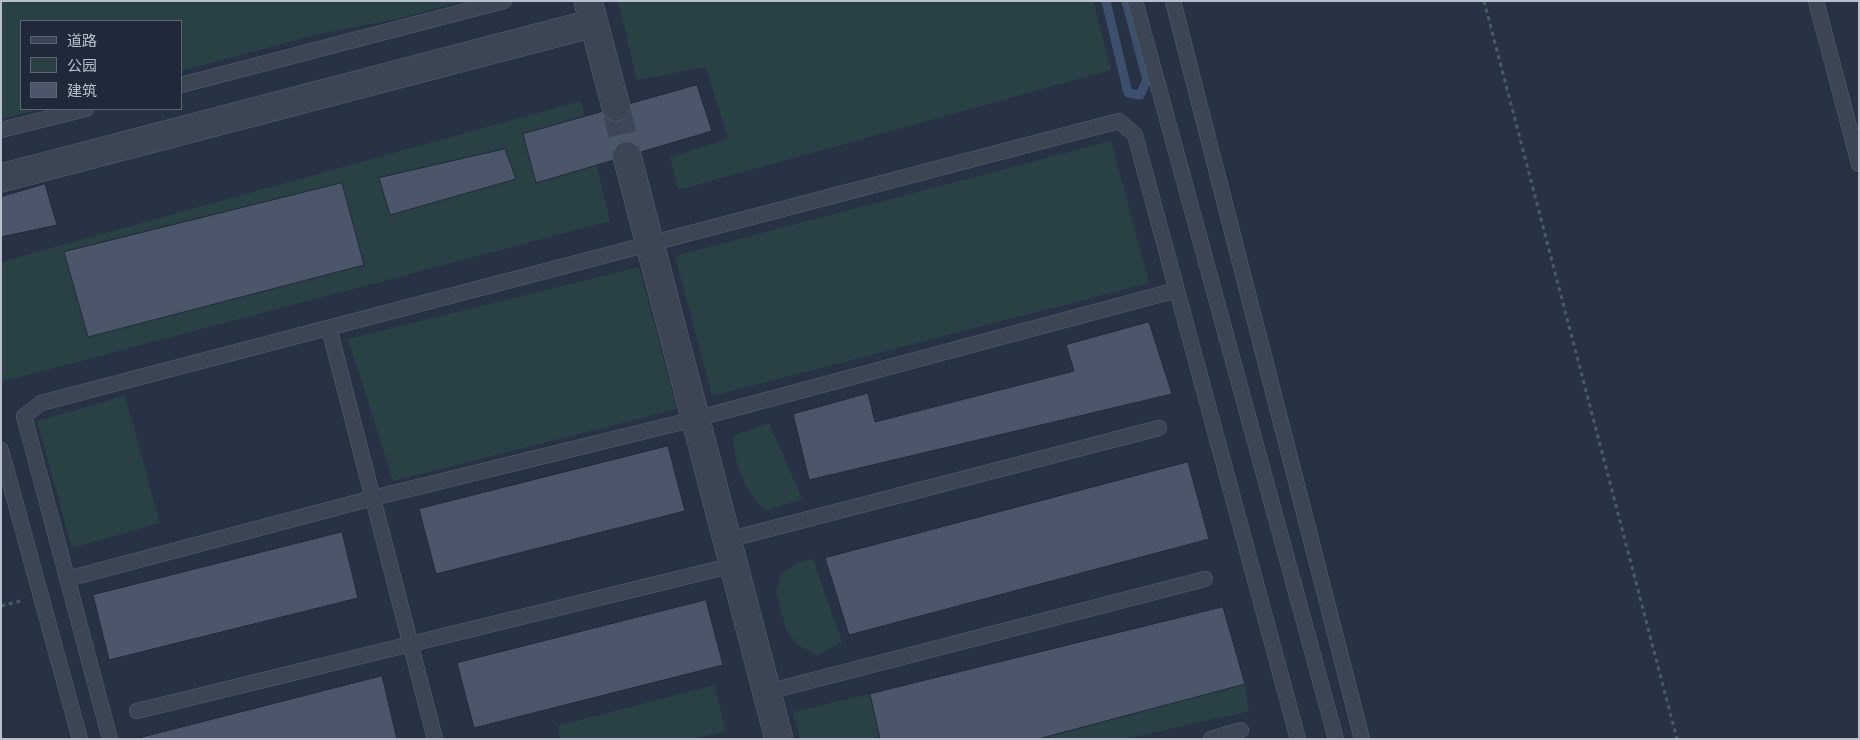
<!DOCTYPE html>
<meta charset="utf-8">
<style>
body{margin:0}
#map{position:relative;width:1860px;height:740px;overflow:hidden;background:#273244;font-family:"Sofia Sans Condensed","Noto Sans SC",sans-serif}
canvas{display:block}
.frame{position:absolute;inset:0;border:2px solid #b8c0cd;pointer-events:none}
.legend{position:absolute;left:20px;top:20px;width:162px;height:90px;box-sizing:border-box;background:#202939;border:1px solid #5d6574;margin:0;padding:6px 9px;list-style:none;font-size:15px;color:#b8c0cd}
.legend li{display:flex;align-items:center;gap:10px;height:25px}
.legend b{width:25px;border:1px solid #5d6574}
</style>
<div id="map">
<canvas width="1860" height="740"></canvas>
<div class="frame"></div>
<ul class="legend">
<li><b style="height:6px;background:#3b4553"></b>道路</li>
<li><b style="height:14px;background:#294145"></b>公园</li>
<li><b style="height:14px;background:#4b566a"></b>建筑</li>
</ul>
</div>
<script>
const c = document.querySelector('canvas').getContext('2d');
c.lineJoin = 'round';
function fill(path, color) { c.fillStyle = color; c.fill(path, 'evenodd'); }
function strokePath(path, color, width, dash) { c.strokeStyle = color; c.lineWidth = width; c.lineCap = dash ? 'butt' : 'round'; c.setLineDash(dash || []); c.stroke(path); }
const green = new Path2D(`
 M1 1H464L397 19 319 34 181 71V21H21V109H42L1 119Z
 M618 1H1093L1111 70 678 190 670 157 728 139 706 67 637 80Z
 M581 101 610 221 1 382V262Z
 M1111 141 1149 283 712 396 675 256Z
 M639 267 677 409 393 481 348 339Z
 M125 396 160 523 72 548 37 421Z
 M769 423 802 499 765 511C742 485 736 470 733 436Z
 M813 559 842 642 817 655 796 644 786 629 776 592 781 573 802 561Z
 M1245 684 1249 711 1125 739H1038Z
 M714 685 726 731 692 739H560L558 726Z
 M870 694 880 739H800L793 712Z`);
const stream = new Path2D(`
 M1106 1 1128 93 1140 95 1147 80 1126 1`);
const building = new Path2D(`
 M697 85 712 131 536 183 523 134Z
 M505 149 516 179 390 215 379 178Z
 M342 183 364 265 88 337 64 252Z
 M45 184 57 225 1 237V197Z
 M1149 322 1172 394 809 480 793 414 868 393 875 422 1074 371 1066 345Z
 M668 446 685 511 436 574 419 509Z
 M1188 462 1209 539 849 635 825 558Z
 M342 532 358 598 109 660 93 595Z
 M706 600 723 665 474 728 457 663Z
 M1223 607 1245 684 1038 739H880L870 694Z
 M382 676 397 739H135Z`);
const minorTunnel = new Path2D(`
 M616 107 627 156`);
const path = new Path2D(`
 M1484 1 1677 739
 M1 606 20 601`);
const service = new Path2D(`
 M1135 1 1336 739
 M1173 1 1362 739
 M1816 1 1859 164
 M181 85 504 1
 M1 130 86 109
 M329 328 435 739
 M1 450 80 739
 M727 540 1159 428
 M67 579 373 498 695 419 1177 290
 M767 692 1205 579
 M137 711 734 565
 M110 739 24 416 41 403 1119 121 1135 135 1298 739
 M1211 739 1241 730`);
const minor = new Path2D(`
 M588 1 616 107
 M627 156 779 739
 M1 178 594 23`);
fill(green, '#294145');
strokePath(stream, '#3c4f6d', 9);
fill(building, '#4b566a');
strokePath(building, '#222b3b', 1);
strokePath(minorTunnel, '#3d4759', 28, [28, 14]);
strokePath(service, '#596271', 16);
strokePath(minor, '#596271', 29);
strokePath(path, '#475e61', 3, [4, 4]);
strokePath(service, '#3b4553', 15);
strokePath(minor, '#3b4553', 28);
</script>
